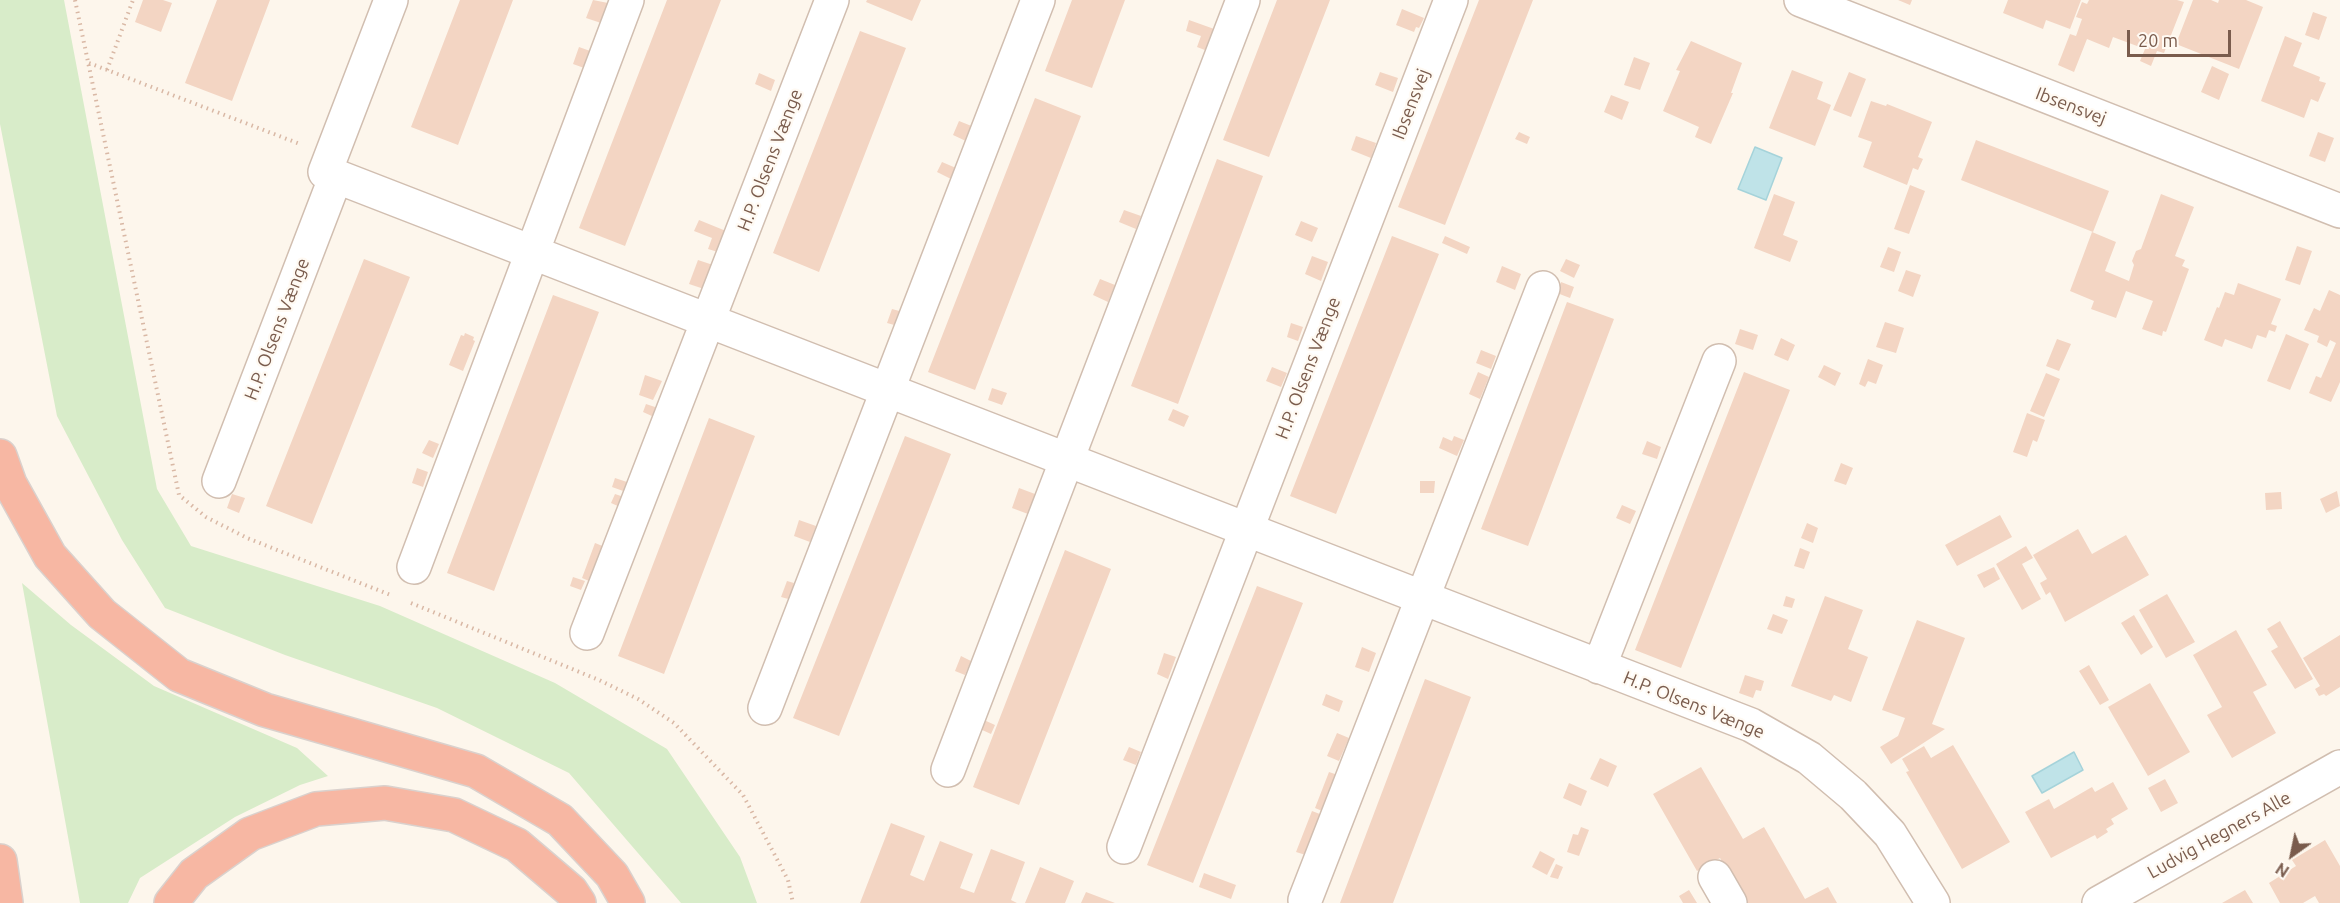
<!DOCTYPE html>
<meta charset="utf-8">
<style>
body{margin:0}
#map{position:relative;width:2340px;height:903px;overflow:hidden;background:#fdf6ec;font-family:Ubuntu,sans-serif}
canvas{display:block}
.north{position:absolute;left:2262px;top:825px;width:60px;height:60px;-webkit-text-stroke:4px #fffaf3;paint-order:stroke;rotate:213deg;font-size:16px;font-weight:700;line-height:24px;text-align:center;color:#7a5c4d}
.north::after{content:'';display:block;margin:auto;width:21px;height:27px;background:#7a5c4d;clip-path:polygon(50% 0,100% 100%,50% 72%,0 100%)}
.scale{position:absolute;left:2127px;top:30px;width:104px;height:27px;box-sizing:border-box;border:3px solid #7a5c4d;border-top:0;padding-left:8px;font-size:18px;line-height:21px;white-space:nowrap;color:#7a5c4d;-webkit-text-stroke:4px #fffaf3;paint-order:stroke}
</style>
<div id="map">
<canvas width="2340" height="903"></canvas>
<div class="north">N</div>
<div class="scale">20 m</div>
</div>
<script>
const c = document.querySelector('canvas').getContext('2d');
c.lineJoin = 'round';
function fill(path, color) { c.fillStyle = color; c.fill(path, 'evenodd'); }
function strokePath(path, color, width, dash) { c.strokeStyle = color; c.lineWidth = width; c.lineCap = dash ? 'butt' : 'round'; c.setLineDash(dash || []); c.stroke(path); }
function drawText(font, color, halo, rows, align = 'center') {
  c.font = font + ' Ubuntu,sans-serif'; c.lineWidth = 4.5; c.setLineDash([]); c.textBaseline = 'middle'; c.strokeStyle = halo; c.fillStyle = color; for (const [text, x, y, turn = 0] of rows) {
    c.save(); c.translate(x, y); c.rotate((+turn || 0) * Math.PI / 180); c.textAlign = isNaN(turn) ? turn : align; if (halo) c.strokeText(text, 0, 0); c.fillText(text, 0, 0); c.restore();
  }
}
const green = new Path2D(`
 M0 0H64L157 489 191 546 380 606 555 683 667 749 740 857 757 903H681L569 773 437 708 285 655 165 608 122 540 57 416 0 124Z
 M22 583 71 625 154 686 297 748 328 776 300 785 235 817 140 878 128 903H80Z`);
const water = new Path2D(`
 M1755 147 1782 158 1766 200 1738 189Z
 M2074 752 2083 770 2042 793 2032 776Z`);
const building = new Path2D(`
 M143 0H163L172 3 161 32 135 22Z
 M217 0H270L232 101 185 83Z
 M460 0H513L458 145 411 127Z
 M593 0 608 3 601 23 586 18Z
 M667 0H721L625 246 579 228Z
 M867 0H921L912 21 866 2Z
 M1072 0H1125L1092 88 1045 71Z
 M1277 0H1330L1269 157 1223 140Z
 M1479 0H1533L1445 225 1398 207Z
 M1898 0H1912L1910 5Z
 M2008 0H2081L2070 29 2046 20 2043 29 2003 13Z
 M2089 0H2177L2184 2 2164 53 2157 51 2151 66 2140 61 2145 49 2113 37 2109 48 2087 39 2074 72 2058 65 2070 34 2076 36 2082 19 2076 17 2082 2 2087 4Z
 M2193 0H2211L2218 3 2219 0H2246L2263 7 2239 69 2176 44Z
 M1402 9 1424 18 1419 28 1416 27 1414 32 1396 25Z
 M2313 12 2327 17 2319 40 2305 35Z
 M1189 20 1217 30 1210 52 1197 47 1201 36 1186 31Z
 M860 31 906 48 819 272 773 253Z
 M2285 36 2302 43 2293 66 2320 77 2319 81 2326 83 2318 102 2311 99 2304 118 2261 101Z
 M1691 41 1742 63 1731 93H1733L1711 144 1695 137 1699 127 1663 111 1680 71 1676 70Z
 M579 47 593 52 587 69 573 64Z
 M1634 57 1650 63 1640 90 1624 85Z
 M2212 66 2229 74 2219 100 2201 92Z
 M1792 70 1823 82 1817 99 1831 105 1815 146 1769 128Z
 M1380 72 1398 78 1393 92 1375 85Z
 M1849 72 1866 79 1851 117 1833 110Z
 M759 73 775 80 771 91 755 84Z
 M1611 95 1629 102 1622 120 1604 112Z
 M1035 98 1081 116 975 390 928 372Z
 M1871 101 1886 106 1887 104 1932 122 1918 157 1923 159 1918 170 1913 168 1907 185 1863 167 1872 142 1858 137Z
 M959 121 974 127 968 142 953 135Z
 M1519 132 1530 137 1527 144 1515 139Z
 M2318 132 2334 138 2325 162 2309 156Z
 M1356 136 1376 143 1371 158 1351 150Z
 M1976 140 2109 191 2093 232 1961 180Z
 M1217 159 1263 176 1178 404 1131 386Z
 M942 162 956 168 951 179 937 172Z
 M1910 185 1925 191 1909 234 1894 229Z
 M1774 194 1795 202 1783 235 1798 241 1790 262 1754 248Z
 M2161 194 2194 207 2175 256 2185 260 2182 266 2189 269 2166 332 2163 331 2162 336 2142 329 2153 301 2126 291 2116 318 2091 309 2094 301 2070 291 2092 232 2116 242 2105 271 2129 281 2134 265 2132 261 2136 251 2141 249Z
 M1124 210 1141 216 1136 229 1119 222Z
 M699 220 726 231 718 252 708 249 712 238 694 231Z
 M1301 221 1318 228 1312 242 1295 235Z
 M1392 236 1439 254 1336 514 1290 496Z
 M1445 236 1470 247 1467 254 1442 243Z
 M2297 246 2312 251 2300 285 2285 280Z
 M1888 247 1901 252 1894 272 1880 267Z
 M1312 256 1328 262 1321 281 1305 274Z
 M364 259 410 277 312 524 266 506Z
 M1566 259 1580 265 1574 278 1560 271Z
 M698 260 713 265 704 289 689 284Z
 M1502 266 1521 274 1515 290 1496 282Z
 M1906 270 1921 275 1913 297 1898 291Z
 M1100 279 1115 285 1108 302 1093 295Z
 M1561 282 1574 287 1570 298 1557 293Z
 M2238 283 2281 299 2271 324 2277 326 2275 332 2269 330 2266 338 2257 335 2252 349 2225 339 2222 347 2204 340 2217 307 2219 308 2225 292 2234 295Z
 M2329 290 2340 295V382L2331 402 2309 393 2316 376 2321 378 2336 343 2330 340 2327 347 2317 342 2319 336 2304 330 2314 308 2320 311Z
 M553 295 599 312 494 591 447 573Z
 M1567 302 1614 319 1528 546 1481 529Z
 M892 309 903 312 898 326 887 323Z
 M1885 322 1904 328 1896 353 1876 347Z
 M1291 323 1303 327 1298 341 1287 337Z
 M1740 329 1758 335 1753 350 1735 344Z
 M465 333 474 337 473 340 475 341 463 371 449 365 461 335 464 336Z
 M2286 334 2309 344 2290 390 2267 381Z
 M1781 338 1795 345 1788 361 1774 355Z
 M2057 339 2071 344 2059 371 2046 366Z
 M1481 350 1496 356 1491 369 1476 363Z
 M1868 359 1883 365 1876 384 1868 381 1865 387 1859 384Z
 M1824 365 1841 373 1835 386 1818 377Z
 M1272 367 1287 373 1281 387 1266 381Z
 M1478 372 1489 377 1480 399 1469 394Z
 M1744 372 1790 390 1681 668 1635 650Z
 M2046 373 2060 379 2044 417 2030 411Z
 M645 375 662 381 653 400 639 395Z
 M992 388 1007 393 1002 405 988 400Z
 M646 404 658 408 654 417 643 412Z
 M1173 409 1189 416 1184 427 1168 420Z
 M2027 413 2045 420 2037 442 2033 440 2027 457 2013 452Z
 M709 418 755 436 664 674 618 656Z
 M905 436 951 454 839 736 793 718Z
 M1454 436 1464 440 1457 456 1439 448 1443 437 1452 441Z
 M429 440 439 444 433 458 422 453Z
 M1647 441 1661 447 1657 459 1642 454Z
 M1841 463 1853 468 1846 485 1834 481Z
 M417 468 428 472 423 487 412 483Z
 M615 478 630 483 626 492 612 487Z
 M1420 481H1435L1434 493H1420Z
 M1019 488 1035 494 1028 514 1012 508Z
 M2337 491 2340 506 2326 513 2320 499Z
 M2281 492 2282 509 2266 510 2265 493Z
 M232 494 245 498 239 513 227 508Z
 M615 494 624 497 620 507 611 503Z
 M1622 505 1636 511 1630 524 1616 518Z
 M2000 515 2012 537 1957 566 1945 545Z
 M799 520 816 526 810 542 794 536Z
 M1807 523 1818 528 1813 543 1801 538Z
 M2078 529 2092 554 2126 535 2149 575 2065 622 2050 592 2046 595 2040 583 2047 579 2033 555Z
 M595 543 610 549 596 584 582 578Z
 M2026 546 2033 558 2022 564 2041 599 2022 610 1996 564Z
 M1800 548 1810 552 1804 569 1794 566Z
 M1065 550 1111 569 1019 805 973 787Z
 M1994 567 2000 579 1984 588 1977 575Z
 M573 577 585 581 581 590 570 586Z
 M787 581 794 583 793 586 796 587 792 600 781 597Z
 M1257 586 1303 603 1193 883 1147 865Z
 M2167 594 2195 642 2166 658 2139 610Z
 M1786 596 1795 599 1792 608 1783 606Z
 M1825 596 1863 610 1848 649 1868 657 1851 702 1834 695 1831 701 1791 686Z
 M1773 614 1788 620 1782 634 1767 629Z
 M2134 615 2153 647 2141 655 2121 623Z
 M1917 620 1965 638 1932 724 1945 729 1891 764 1880 747 1898 736 1905 718 1882 710Z
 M2280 621 2313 679 2295 689 2271 651 2278 647 2267 629Z
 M2236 630 2267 685 2253 692 2276 733 2232 758 2207 715 2222 707 2193 655Z
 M2340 635V687L2326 696 2324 694 2319 696 2315 689 2320 686 2303 658Z
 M1362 647 1376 653 1369 672 1355 667Z
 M1164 653 1176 657 1168 679 1157 674Z
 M961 656 971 661 965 675 955 671Z
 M2089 665 2109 700 2100 705 2079 671Z
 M1745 675 1764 681 1761 691 1756 690 1753 698 1739 693Z
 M1425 679 1471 697 1393 903H1340Z
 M2150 683 2190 752 2148 776 2108 707Z
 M1326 694 1343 701 1339 712 1322 705Z
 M984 720 995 725 991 734 980 729Z
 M1337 733 1349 738 1339 761 1327 756Z
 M1953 745 2010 842 1962 869 1906 772 1909 771 1902 759 1924 746 1931 758Z
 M1129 747 1141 752 1136 765 1123 760Z
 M1600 758 1617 766 1608 787 1590 779Z
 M1701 767 1743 839 1764 827 1805 899 1828 887 1837 903H1746L1720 858 1697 871 1653 794Z
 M1329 772 1341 776 1327 813 1315 808Z
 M2165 779 2178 803 2161 812 2148 788Z
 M2113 782 2128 809 2111 819 2114 824 2106 829 2108 832 2097 839 2095 835 2051 858 2025 812 2049 799 2054 809 2092 787 2095 792Z
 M1569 783 1587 791 1581 806 1563 798Z
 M1312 811 1325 816 1309 856 1296 852Z
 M891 823 925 836 910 875 924 881 940 841 973 854 960 888 974 893 991 849 1025 862 1011 900 1017 903H860Z
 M1581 827 1589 830 1579 856 1567 852 1573 834 1578 835Z
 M2325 840 2340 866V903H2319L2315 896 2303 903H2280L2269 883 2296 866 2292 860Z
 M1540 851 1555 859 1547 875 1532 867Z
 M1556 864 1563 867 1558 879 1550 877Z
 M1040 867 1074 881 1065 903H1025Z
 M1204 873 1236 885 1231 899 1199 887Z
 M1689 890 1697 903H1683L1679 896Z
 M2245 890 2253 903H2222Z
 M1086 892 1115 903H1081Z`);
const path = new Path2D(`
 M75 0 179 495 206 517 247 538 393 596
 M89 63 300 144
 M107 70 133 0
 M411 603 599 680 638 699 674 723 743 795 788 880 793 903`);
const street = new Path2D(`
 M391 0 325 172 1751 725 1809 758 1853 795 1890 834 1933 903
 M1801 0 2340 211
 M219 481 336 176
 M414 567 627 0
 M587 633 832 0
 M1599 667 1719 361
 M765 708 1038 0
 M948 770 1243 0
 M1124 847 1451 0
 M1715 877 1730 903
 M1305 900 1543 288
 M2099 903 2340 767`);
const highway = new Path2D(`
 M0 456 10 484 50 556 102 614 179 675 265 710 476 771 560 820 612 875 628 903
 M0 861 6 903
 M171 903 194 874 250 834 316 809 385 803 454 815 517 845 571 891 579 903`);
const streetNames = [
 ["Ibsensvej",1411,104,-69],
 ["Ibsensvej",2071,106,21],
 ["H.P. Olsens Vænge",770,160,-69],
 ["H.P. Olsens Vænge",277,329,-69],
 ["H.P. Olsens Vænge",1308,368,-69],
 ["H.P. Olsens Vænge",1694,705,22],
 ["Ludvig Hegners Alle",2219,835,-29]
];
fill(green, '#d8ecc9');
fill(water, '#bfe3e8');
strokePath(water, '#a5d3da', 1.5);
fill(building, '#f3d5c3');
strokePath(street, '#d1beb0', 36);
strokePath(highway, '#dad1cd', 36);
strokePath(path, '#d9b8a5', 4, [1.5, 4.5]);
strokePath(street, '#fff', 33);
strokePath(highway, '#f7b7a3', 33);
drawText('18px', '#7a5c4d', '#fffaf3', streetNames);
</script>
